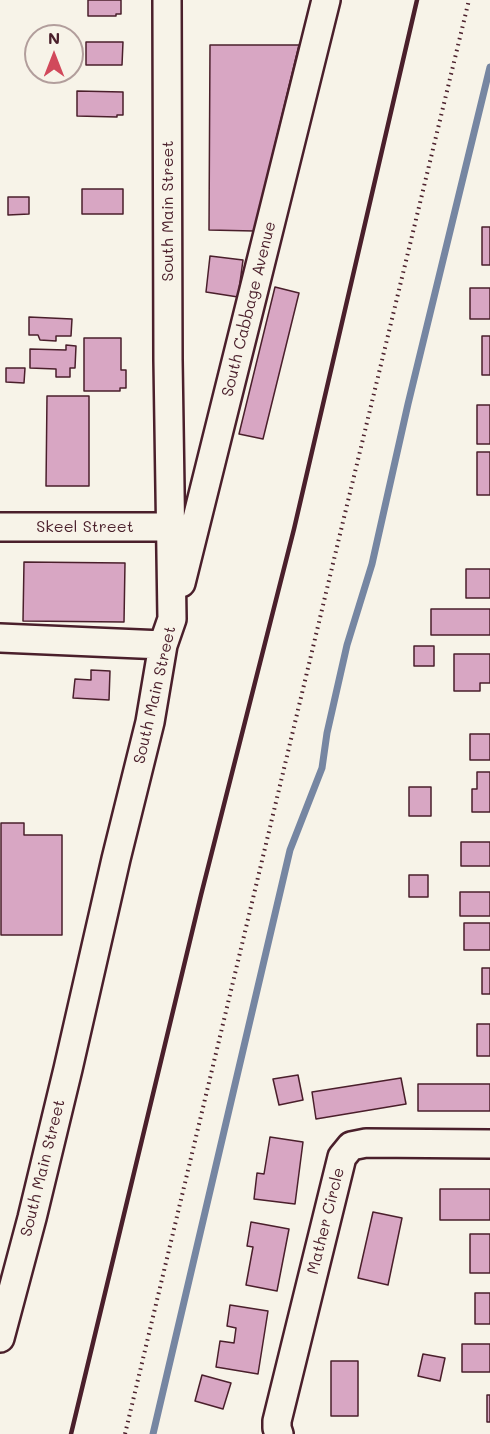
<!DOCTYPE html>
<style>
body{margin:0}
#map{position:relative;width:490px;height:1434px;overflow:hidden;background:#f7f3e8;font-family:Mali,sans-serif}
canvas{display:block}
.north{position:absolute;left:24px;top:24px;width:60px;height:60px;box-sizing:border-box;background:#f7f3e8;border:2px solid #b29e9c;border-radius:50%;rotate:0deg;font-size:16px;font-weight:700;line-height:24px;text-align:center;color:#4a1f2b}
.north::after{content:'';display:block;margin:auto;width:21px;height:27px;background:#d1495b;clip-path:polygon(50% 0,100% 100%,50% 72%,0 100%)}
</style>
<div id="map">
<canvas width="490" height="1434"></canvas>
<div class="north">N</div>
</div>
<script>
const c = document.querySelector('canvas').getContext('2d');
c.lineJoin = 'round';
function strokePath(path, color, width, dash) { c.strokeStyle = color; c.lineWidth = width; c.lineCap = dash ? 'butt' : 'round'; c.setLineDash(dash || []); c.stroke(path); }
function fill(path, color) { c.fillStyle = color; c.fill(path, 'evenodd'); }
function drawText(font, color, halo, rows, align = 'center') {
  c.font = font + ' Mali,sans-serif'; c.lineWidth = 4.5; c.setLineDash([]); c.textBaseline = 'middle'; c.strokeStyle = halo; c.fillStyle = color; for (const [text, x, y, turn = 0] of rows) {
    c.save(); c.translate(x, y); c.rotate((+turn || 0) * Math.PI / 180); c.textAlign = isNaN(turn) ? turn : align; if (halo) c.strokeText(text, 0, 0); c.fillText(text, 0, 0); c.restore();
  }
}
const stream = new Path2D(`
 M153 1434 290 850 322 768 327 733 347 645 372 564 408 404 490 67`);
const building = new Path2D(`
 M88 0H121V14H116V16H88Z
 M86 42H123L122 65H86Z
 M210 45H299L254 231 209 230Z
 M77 91 123 92V115H117V117L77 116Z
 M82 189H123V214H82Z
 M8 197H29V214L8 215Z
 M482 227H490V265H482Z
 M210 256 243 260 238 297 206 292Z
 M275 287 299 293 263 439 239 434Z
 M470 288H490V319H470Z
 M29 317 72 319 71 336H56V341L40 340 38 335H29Z
 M482 336H490V375H482Z
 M84 338H121V370H126V388H120V391H84Z
 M66 345 76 346 75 368H70V377H56V369L30 368V349L66 350Z
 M6 368H25L24 383 6 382Z
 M47 396H89V486H46Z
 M477 405H490V444H477Z
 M477 452H490V495H477Z
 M24 562 125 563 124 622 23 621Z
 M466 569H490V598H466Z
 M431 609H490V635H431Z
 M414 646H434V666H414Z
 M454 654H490V683H480V691H454Z
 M91 670 110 671 109 700 73 698 75 679 91 680Z
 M470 734H490V760H470Z
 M477 772H490V812H472V789H477Z
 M409 787H431V816H409Z
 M1 823H24V835H62V935H1Z
 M461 842H490V866H461Z
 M409 875H428V897H409Z
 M460 892H490V916H460Z
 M464 923H490V950H464Z
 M482 968H490V994H482Z
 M477 1024H490V1056H477Z
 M298 1075 303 1100 279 1105 273 1079Z
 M401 1078 406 1104 316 1119 312 1092Z
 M418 1084H490V1111H418Z
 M270 1137 303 1142 295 1204 254 1199 257 1173 264 1174Z
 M440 1189H490V1220H440Z
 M373 1212 402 1218 388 1285 358 1278Z
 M251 1222 289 1229 277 1291 246 1285 253 1247 247 1246Z
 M470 1234H490V1273H470Z
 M475 1293H490V1324H475Z
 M230 1305 268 1311 258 1374 216 1367 220 1341 234 1343 236 1328 227 1326Z
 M462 1344H490V1372H462Z
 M423 1354 445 1358 440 1381 418 1376Z
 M331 1361H358V1416H331Z
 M202 1375 231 1383 223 1409 195 1401Z
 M487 1395H490V1422H487Z`);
const path = new Path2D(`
 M125 1434 341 530 469 0`);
const minor = new Path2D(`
 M0 527H170
 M181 583 326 0
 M0 638 163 645
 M0 1338 32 1218 68 1069 116 859 150 722 163 645 172 619 168 360 167 0
 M279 1434 277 1428V1421L342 1157 351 1146 366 1143 490 1144`);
const rail = new Path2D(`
 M71 1434 201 895 294 529 417 0`);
const streetNames = [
 ["South Main Street",168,211,-90],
 ["South Cabbage Avenue",249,309,-76],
 ["Skeel Street",85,527],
 ["South Main Street",155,695,-77],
 ["South Main Street",43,1168,-76],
 ["Mather Circle",326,1221,-76]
];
strokePath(stream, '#7686a2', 7);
fill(building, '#d8a6c3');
strokePath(building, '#4a1f2b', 1.5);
strokePath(minor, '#4a1f2b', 32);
strokePath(path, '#4a1f2b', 4, [1.5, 4.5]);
strokePath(minor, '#f7f3e8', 27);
strokePath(rail, '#4a1f2b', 4.5);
drawText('16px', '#4a1f2b', '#f7f3e8', streetNames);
</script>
